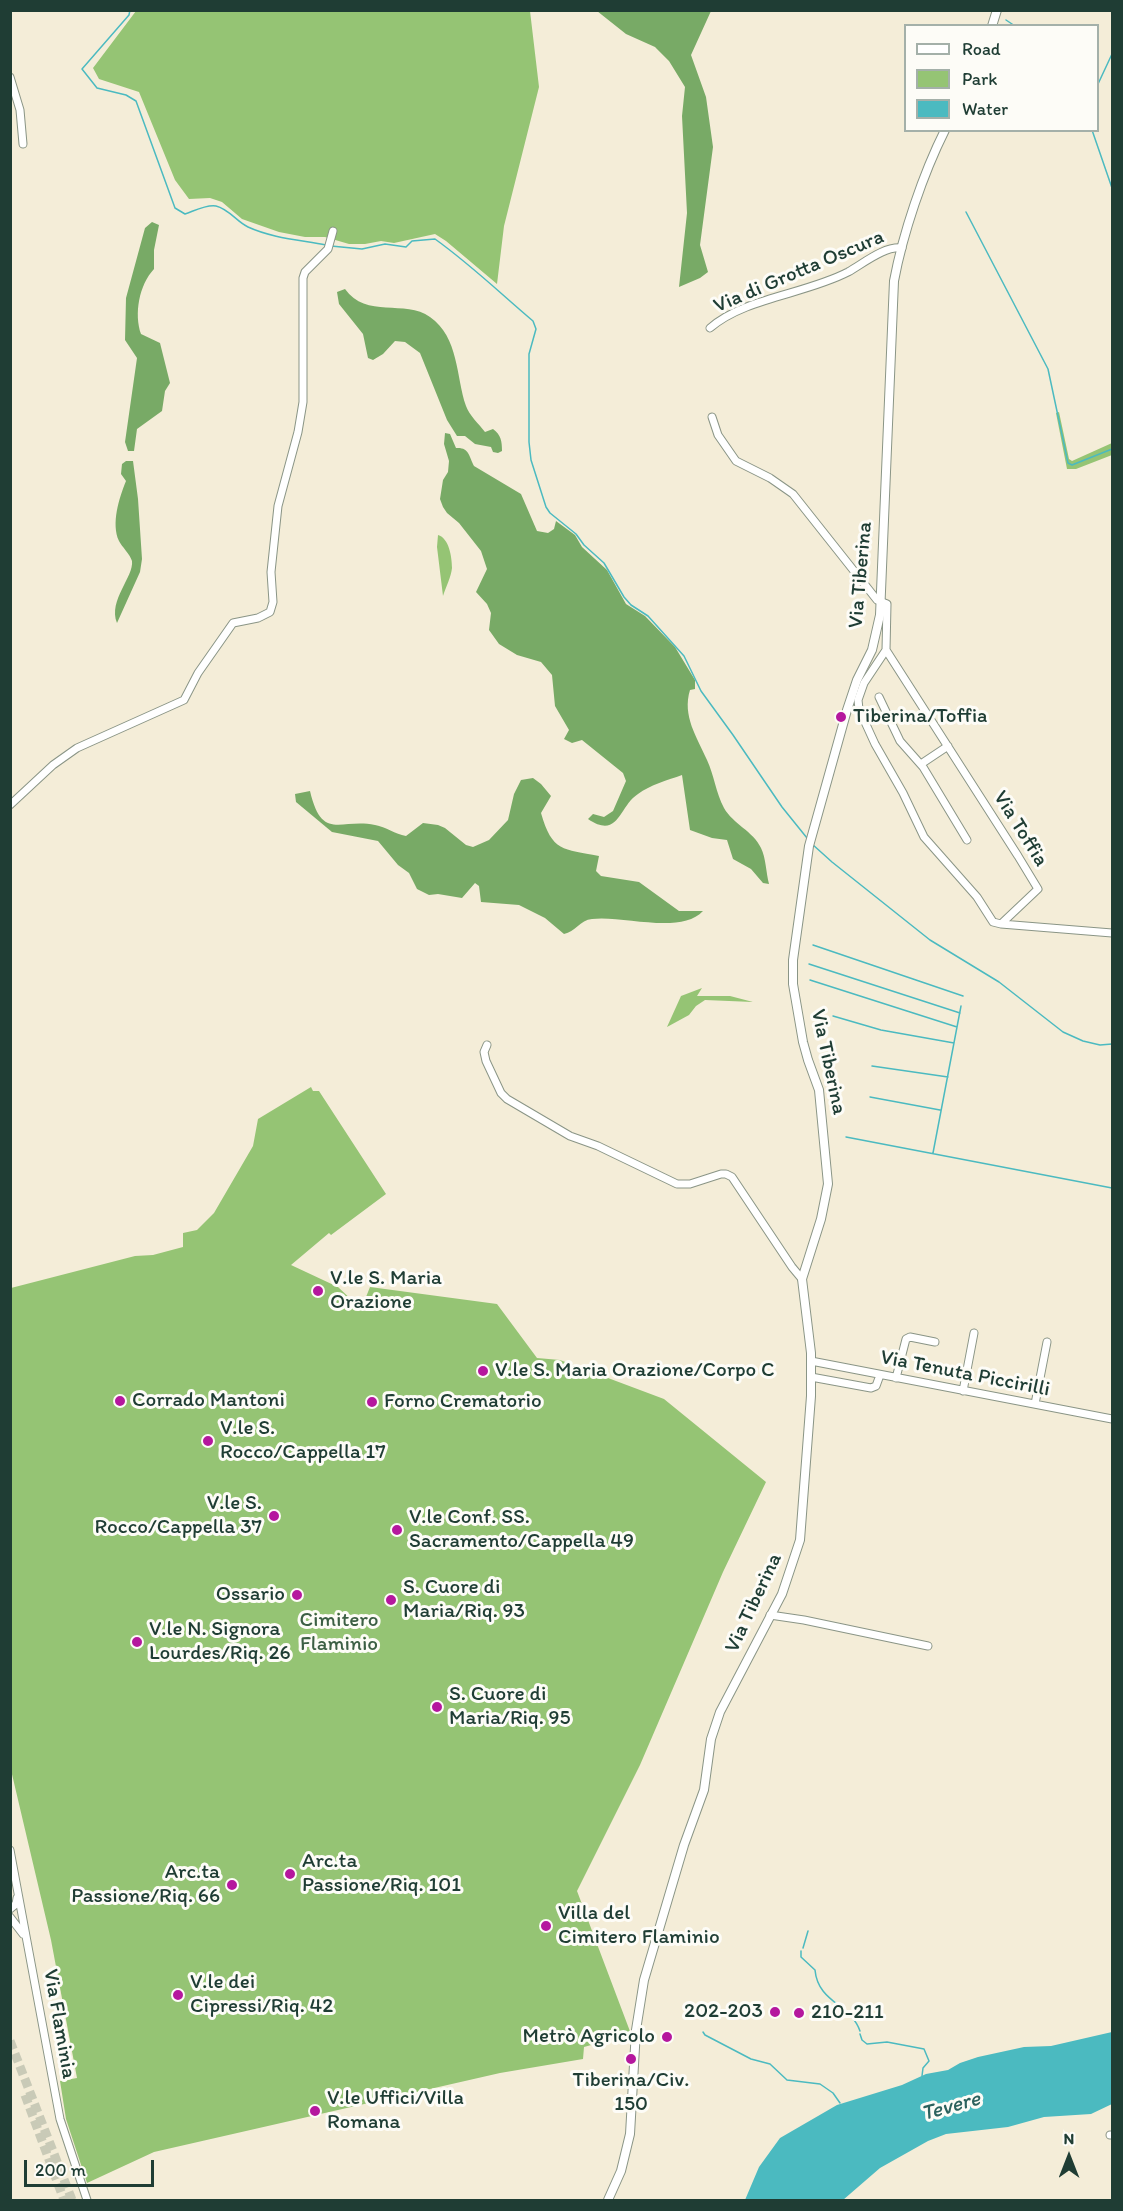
<!DOCTYPE html>
<meta charset="utf-8">
<style>
body{margin:0}
#map{position:relative;width:1123px;height:2211px;overflow:hidden;background:#f4edd8;font-family:Itim,sans-serif}
canvas{display:block}
.frame{position:absolute;inset:0;border:12px solid #1f3d34;pointer-events:none}
.legend{position:absolute;left:904px;top:24px;width:195px;height:108px;box-sizing:border-box;background:#fdfcf7;border:2px solid #a4b0a9;margin:0;padding:8px 10px;list-style:none;font-size:18px;color:#1f3d34}
.legend li{display:flex;align-items:center;gap:12px;height:30px}
.legend b{width:30px;border:2px solid #a4b0a9}
.north{position:absolute;left:1039px;top:2127px;width:60px;height:60px;-webkit-text-stroke:4px #fdfcf7;paint-order:stroke;rotate:0deg;font-size:16px;font-weight:700;line-height:24px;text-align:center;color:#1f3d34}
.north::after{content:'';display:block;margin:auto;width:21px;height:27px;background:#1f3d34;clip-path:polygon(50% 0,100% 100%,50% 72%,0 100%)}
.scale{position:absolute;left:24px;top:2160px;width:130px;height:27px;box-sizing:border-box;border:3px solid #1f3d34;border-top:0;padding-left:8px;font-size:18px;line-height:21px;white-space:nowrap;color:#1f3d34;-webkit-text-stroke:4px #fdfcf7;paint-order:stroke}
</style>
<div id="map">
<canvas width="1123" height="2211"></canvas>
<div class="frame"></div>
<ul class="legend">
<li><b style="height:8px;background:#fff"></b>Road</li>
<li><b style="height:16px;background:#95c474"></b>Park</li>
<li><b style="height:16px;background:#4bbac0"></b>Water</li>
</ul>
<div class="north">N</div>
<div class="scale">200 m</div>
</div>
<script>
const c = document.querySelector('canvas').getContext('2d');
c.lineJoin = 'round';
function fill(path, color) { c.fillStyle = color; c.fill(path, 'evenodd'); }
function strokePath(path, color, width, dash) { c.strokeStyle = color; c.lineWidth = width; c.lineCap = dash ? 'butt' : 'round'; c.setLineDash(dash || []); c.stroke(path); }
function drawText(font, color, halo, rows, align = 'center') {
  c.font = font + ' Itim,sans-serif'; c.lineWidth = 6; c.setLineDash([]); c.textBaseline = 'middle'; c.strokeStyle = halo; c.fillStyle = color; for (const [text, x, y, turn = 0] of rows) {
    c.save(); c.translate(x, y); c.rotate((+turn || 0) * Math.PI / 180); c.textAlign = isNaN(turn) ? turn : align; if (halo) c.strokeText(text, 0, 0); c.fillText(text, 0, 0); c.restore();
  }
}
const green = new Path2D(`
 M136 11H530L539 87 504 226 497 284 446 241 435 234 394 243 381 241 365 244H349L325 237H305L279 232 242 219 222 202 210 198 189 199 175 180 139 92 99 79 93 68Z
 M1059 412 1069 459 1072 461 1112 443V455L1076 469H1067L1056 413Z
 M438 535C449 538 452 557 452 568 451 577 446 587 443 596L437 547Z
 M702 988 697 996H730L753 1002 705 1000 696 1006 689 1015 667 1027 681 996Z
 M311 1087 313 1091H319L386 1194 331 1235 329 1233 291 1265 338 1287 356 1304 364 1302 370 1287 497 1304 537 1358 560 1360 664 1399 766 1482 723 1572 640 1765 577 1891 631 2034 584 2047 583 2059 500 2073 154 2152 87 2183 66 2119 60 2081 77 2078 51 1940 11 1770V1288L135 1256 153 1255 183 1247V1233L197 1230 214 1213 253 1146 258 1119Z`);
const forest = new Path2D(`
 M597 11H711L691 55 706 97 713 147 700 245 708 272 700 278 679 287 687 213 682 116 685 87 669 61 655 47 626 34Z
 M152 222 159 225 154 250V269C139 285 134 314 141 334L160 343 170 383 165 391 162 411 137 429 134 451H128L125 442 137 358 125 340 126 298 145 228Z
 M345 289C366 319 405 299 430 317 459 337 456 377 466 406 469 415 479 424 485 432L493 429C501 435 502 441 502 451L498 453 493 452 491 447 475 444 465 436H457L447 420 420 353 405 342 395 341 383 354 373 360 368 358 363 334 339 304 337 292Z
 M445 433 450 434 456 448C469 447 469 456 474 466L521 494 537 531 548 533 554 529 556 521 575 535 582 547 607 570 626 604 645 616 675 647 695 680V689L690 690C682 716 697 737 707 760 714 775 716 793 724 808 733 824 753 831 761 848 766 858 766 873 769 884L763 883 751 869 733 859 727 840 712 838 690 830 682 775C668 780 650 785 638 794 619 806 619 840 588 819L593 814 604 817 613 811 626 781 623 773 582 740 572 743 564 739 569 730 555 706 552 675 541 662 517 655 499 644 489 630 491 613 487 604 476 592 487 569 481 551 459 523 447 513 443 507 440 499 443 480 448 472 449 461 444 444Z
 M126 461H133L138 499 142 559 140 572 117 623C108 600 134 577 132 561 130 554 122 547 119 541 111 524 119 498 126 481L121 474 122 464Z
 M533 778 541 784 551 796 541 813C552 852 563 849 599 856L596 871 601 876 639 882 679 911H703C681 935 622 915 592 919 580 920 575 932 564 934L545 918 519 905 481 902 479 886 475 883 462 898 438 894 429 895 417 889 409 873 398 865 378 841 332 832 296 802 295 794 310 791C322 842 340 818 375 825 386 827 395 834 406 836L423 823 438 825 445 828 466 845 473 847 489 840 508 820 514 794 521 780Z`);
const water = new Path2D(`
 M1112 2032V2104L1091 2114 1044 2117 1008 2127 946 2134 928 2141 880 2168 843 2200H745L759 2167 780 2138 837 2105 902 2085 926 2074 948 2070 960 2063 978 2057 1024 2047 1051 2046Z`);
const stream = new Path2D(`
 M130 10 129 15 82 69 97 88 126 95 136 101 175 208 185 214C194 211 207 204 216 206 229 209 237 222 248 227 272 238 300 240 326 245
 M1006 20 1015 26
 M1098 84 1112 54
 M1092 130 1112 188
 M966 212 1048 369 1068 463 1072 465 1112 449
 M331 246 362 249 385 244 406 247 412 241 435 239C470 264 500 293 533 321L536 329 529 354V442L531 460 546 507 550 513 576 534 584 545 604 563 624 597 631 605 648 616 684 656 701 691 733 735 782 807 807 838
 M812 844 832 862 930 940 999 982 1063 1032 1083 1041 1100 1045 1112 1044
 M813 945 963 996
 M809 964 960 1013
 M810 980 957 1027
 M833 1016 881 1030 954 1043
 M872 1066 948 1077
 M870 1097 940 1110
 M846 1137 1112 1188
 M933 1153 961 1006
 M803 1948 808 1931
 M801 1951V1957L815 1970C818 2003 851 2004 860 2031
 M703 2032 705 2035 751 2059 770 2064 787 2080 820 2084 833 2093 840 2103
 M860 2034 862 2040 867 2044 887 2042 924 2049 929 2061 923 2068 922 2076`);
const highwayTunnel = new Path2D(`
 M10 2041 72 2200
 M25 2095 64 2200`);
const minor = new Path2D(`
 M10 77 20 110 23 144
 M710 328C744 298 806 294 848 272 864 263 884 246 902 248
 M712 417 718 435 736 461 770 478 793 494 877 600 887 604 886 650 864 683 858 700 859 709 875 744 903 793 924 837 977 897 993 922 1001 924 1038 889 1018 856 886 650
 M879 697 900 741 923 767 967 840
 M921 764 948 746
 M10 805 53 765 77 748 184 700 198 673 233 623 258 618 270 612 273 602 271 572 278 506 298 432 303 402V278L305 272 328 249 333 231
 M1001 924 1112 933
 M487 1045 484 1052 486 1061 501 1093 507 1099 570 1136 598 1146 677 1184H690L721 1174H726L732 1177 792 1267 802 1279
 M811 1361 1112 1419
 M811 1377 871 1388 876 1386 880 1375
 M896 1378 906 1339 910 1337 935 1342
 M963 1391 974 1333
 M1035 1404 1047 1342
 M770 1615 804 1620 928 1646
 M10 1850 60 2119 87 2200
 M10 1909 16 1904 17 1898
 M10 1917 23 1934
 M1110 2135H1112`);
const major = new Path2D(`
 M992 26 997 10
 M608 2200 621 2171 630 2134 636 2030 644 1980 684 1845 704 1790 711 1739 720 1712 782 1594 800 1540 811 1396V1353L802 1279 821 1219 828 1184 819 1090 808 1060 803 1042 793 984V960L809 846 847 710 857 680 872 650 880 615 894 281C903 233 923 174 945 130`);
const markers = [
 [841,717,6,"#b5179e"],
 [318,1291,6,"#b5179e"],
 [483,1371,6,"#b5179e"],
 [120,1401,6,"#b5179e"],
 [372,1402,6,"#b5179e"],
 [208,1441,6,"#b5179e"],
 [274,1516,6,"#b5179e"],
 [397,1530,6,"#b5179e"],
 [297,1595,6,"#b5179e"],
 [391,1600,6,"#b5179e"],
 [137,1642,6,"#b5179e"],
 [437,1707,6,"#b5179e"],
 [290,1874,6,"#b5179e"],
 [232,1885,6,"#b5179e"],
 [546,1926,6,"#b5179e"],
 [178,1995,6,"#b5179e"],
 [775,2012,6,"#b5179e"],
 [799,2013,6,"#b5179e"],
 [667,2037,6,"#b5179e"],
 [631,2059,6,"#b5179e"],
 [315,2111,6,"#b5179e"]
];
const streetNames = [
 ["Via di Grotta Oscura",799,272,-23],
 ["Via Tiberina",861,575,-85],
 ["Via Toffia",1020,829,58],
 ["Via Tiberina",828,1062,78],
 ["Via Tenuta Piccirilli",965,1374,11],
 ["Via Tiberina",754,1603,-65],
 ["Via Flaminia",59,2024,80]
];
const poiNames = [
 ["Tiberina/Toffia",853,717],
 ["V.le S. Maria",330,1279],
 ["Orazione",330,1303],
 ["V.le S. Maria Orazione/Corpo C",495,1371],
 ["Corrado Mantoni",132,1401],
 ["Forno Crematorio",384,1402],
 ["V.le S.",220,1429],
 ["Rocco/Cappella 17",220,1453],
 ["V.le S.",262,1504,"right"],
 ["Rocco/Cappella 37",262,1528,"right"],
 ["V.le Conf. SS.",409,1518],
 ["Sacramento/Cappella 49",409,1542],
 ["S. Cuore di",403,1588],
 ["Maria/Riq. 93",403,1612],
 ["Ossario",285,1595,"right"],
 ["V.le N. Signora",149,1630],
 ["Lourdes/Riq. 26",149,1654],
 ["S. Cuore di",449,1695],
 ["Maria/Riq. 95",449,1719],
 ["Arc.ta",302,1862],
 ["Passione/Riq. 101",302,1886],
 ["Arc.ta",220,1873,"right"],
 ["Passione/Riq. 66",220,1897,"right"],
 ["Villa del",558,1914],
 ["Cimitero Flaminio",558,1938],
 ["V.le dei",190,1983],
 ["Cipressi/Riq. 42",190,2007],
 ["202-203",763,2012,"right"],
 ["210-211",811,2013],
 ["Metrò Agricolo",655,2037,"right"],
 ["Tiberina/Civ.",631,2081,"center"],
 ["150",631,2105,"center"],
 ["V.le Uffici/Villa",327,2099],
 ["Romana",327,2123]
];
const parkNames = [
 ["Cimitero",339,1621],
 ["Flaminio",339,1645]
];
const waterNames = [
 ["Tevere",951,2107,-16]
];
fill(green, '#95c474');
fill(forest, '#78aa66');
fill(water, '#4bbac0');
strokePath(stream, '#4bbac0', 1.5);
strokePath(highwayTunnel, '#c9cab7', 9, [9, 4.5]);
strokePath(minor, '#8a9586', 9);
strokePath(major, '#8a9586', 10);
strokePath(minor, '#fff', 7);
strokePath(major, '#fff', 8);
for (const [x, y, r, color] of markers) { const dot = new Path2D(); dot.arc(x, y, r, 0, 2 * Math.PI); c.fillStyle = color; c.fill(dot); strokePath(dot, '#fdfcf7', 2); }
drawText('21px', '#1f3d34', '#fdfcf7', streetNames);
drawText('21px', '#1f3d34', '#fdfcf7', poiNames, 'left');
drawText('21px', '#3c5f44', '#fdfcf7', parkNames);
drawText('italic 22px', '#2c625e', '#fdfcf7', waterNames);
</script>
